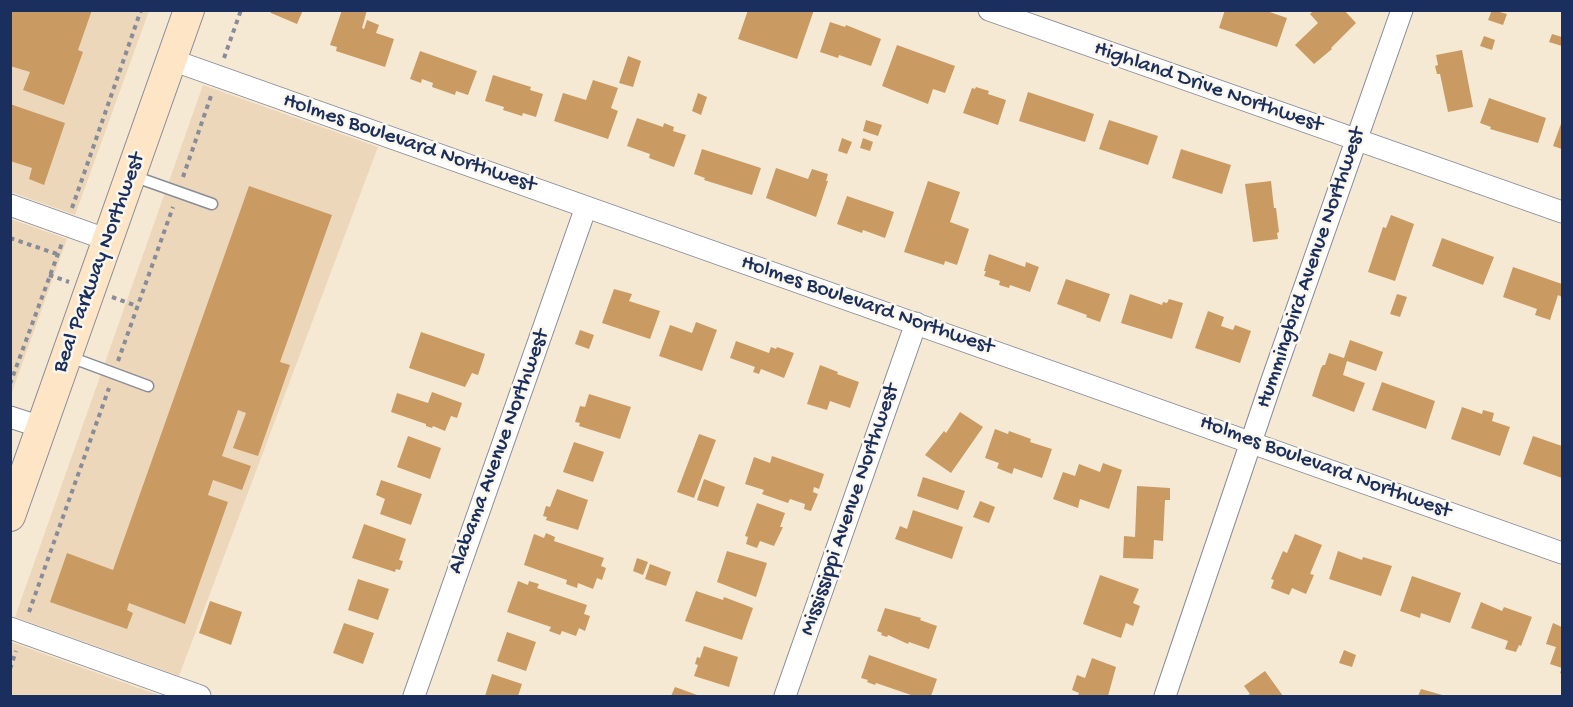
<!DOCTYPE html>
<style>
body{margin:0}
#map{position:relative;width:1573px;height:707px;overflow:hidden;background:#f6e9d4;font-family:"Gochi Hand",sans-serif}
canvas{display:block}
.frame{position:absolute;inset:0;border:12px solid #1b2f5e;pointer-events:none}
</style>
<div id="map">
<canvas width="1573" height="707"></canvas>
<div class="frame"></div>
</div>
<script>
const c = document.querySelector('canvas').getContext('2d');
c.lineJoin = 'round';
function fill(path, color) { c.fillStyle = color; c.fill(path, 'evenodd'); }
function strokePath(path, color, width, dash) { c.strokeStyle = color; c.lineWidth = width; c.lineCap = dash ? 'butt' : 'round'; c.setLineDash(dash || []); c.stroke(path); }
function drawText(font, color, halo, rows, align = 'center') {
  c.font = font + ' "Gochi Hand",sans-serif'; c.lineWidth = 5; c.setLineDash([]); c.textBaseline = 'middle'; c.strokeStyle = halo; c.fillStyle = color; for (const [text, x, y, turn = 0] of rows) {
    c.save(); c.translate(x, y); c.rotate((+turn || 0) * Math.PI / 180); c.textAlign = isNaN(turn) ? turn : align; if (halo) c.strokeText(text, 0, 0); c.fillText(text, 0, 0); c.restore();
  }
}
const built = new Path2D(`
 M11 11H149L75 215 11 192Z
 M203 85 378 147 179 676 15 617Z
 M11 219 67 239 11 395 10 219Z
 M10 642H11L161 696H11Z`);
const building = new Path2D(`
 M10 10H92L78 50 83 52 64 105 23 90 30 72 10 66Z
 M269 10H303L297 24 271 13Z
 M342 10H367L362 28 364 29 367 20 379 25 376 33 394 39 385 67 336 51 337 47 330 45Z
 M748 10H814L797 59 738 39Z
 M1225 10H1264L1287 18 1277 47 1219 28Z
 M1314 10H1344L1356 23 1331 48 1332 49 1314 64 1295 45 1318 23 1310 14Z
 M1492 10 1507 14 1503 25 1488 20Z
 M830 22 845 27 846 25 881 39 871 66 839 55 838 58 820 52Z
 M1552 34 1562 37V46L1549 42Z
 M1484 36 1495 40 1492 50 1480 46Z
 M897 45 955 66 945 93 933 89 928 104 882 86Z
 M1462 50 1473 107 1448 112 1440 74H1437L1435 66 1438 65 1436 55Z
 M420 51 477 71 468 95 456 91 455 95 432 87 433 83 422 79 421 83 410 79Z
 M628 56 641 61 633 87 619 83Z
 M493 75 531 87 530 90 543 94 536 117 523 113 522 116 503 110 504 107 485 101Z
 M593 80 618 88 611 108 618 111 608 139 554 121 563 93 586 100Z
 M976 87 989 91 988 94 1006 100 998 125 963 113 972 88 975 89Z
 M1028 92 1094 114 1085 142 1019 121Z
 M698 93 707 97 701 115 692 111Z
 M1489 98 1546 118 1538 143 1490 129 1491 127 1480 123Z
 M10 104 65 123 44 185 29 179 32 168 10 161Z
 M637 118 663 127 664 123 674 127 673 131 686 135 674 167 649 158 650 154 627 146Z
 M866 120 882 125 878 136 863 131Z
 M1109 120 1158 136 1148 165 1099 149Z
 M1562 121V149L1553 146Z
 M842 138 852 142 847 154 838 151Z
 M863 138 873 142 870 151 860 148Z
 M702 149 761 168 752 195 704 180 705 178 694 174Z
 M1181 149 1231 165 1222 194 1172 178Z
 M776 168 808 179 812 169 828 174 826 181H828L816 217 766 198Z
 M928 181 960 192 950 222 969 229 957 265 945 261 944 265 904 252Z
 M1271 181 1274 208H1276L1279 232 1277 233 1278 239 1253 242 1245 184Z
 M249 186 332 215 280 362 290 365 258 456 233 448 246 413 238 410 222 456 251 466 242 490 213 480 208 495 228 502 185 624 129 603 127 610 133 613 127 629 50 602 67 553 113 570Z
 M847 196 894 212 885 238 863 230 862 233 837 224Z
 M1391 215 1414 224 1395 281 1368 272 1383 227 1386 228Z
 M1442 238 1494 257 1483 285 1432 266Z
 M989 254 1025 267 1026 262 1039 267 1030 292 1010 285 1009 288 999 285 1000 281 984 276 986 271H984Z
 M1513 267 1562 284V297L1558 295 1550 320 1535 315 1537 309 1503 297Z
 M1066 279 1110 294 1100 322 1086 317 1087 315 1057 304Z
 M614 289 632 294 629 301 660 311 650 339 602 323Z
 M1130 294 1162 305 1163 302 1167 303 1169 299 1183 303 1172 339 1121 323Z
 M1397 294 1407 297 1400 317 1390 314Z
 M1208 311 1224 317 1221 326 1233 330 1235 325 1251 331 1240 363 1195 348Z
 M696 322 717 330 702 371 659 356 670 325 692 333Z
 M580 330 594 335 589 349 575 344Z
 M421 332 485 354 478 375 472 373 465 387 409 368Z
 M1350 340 1383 352 1376 371 1347 361 1343 375 1365 383 1354 412 1312 396 1321 368 1323 365H1325L1329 353 1344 358Z
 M736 341 769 353 771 347 776 349 777 347 794 353 784 378 761 369 759 374 753 372 755 367 730 358Z
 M820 365 838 372 837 374 859 382 850 408 830 401 827 410 807 404Z
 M1382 382 1435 401 1426 429 1372 410Z
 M432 392 462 403 457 418 451 416 445 431 433 426 432 428 426 426V424L391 412 397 393 428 403Z
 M589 394 631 407 620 439 579 426 580 423 575 422 580 406 585 407Z
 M1462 407 1482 414 1483 410 1494 413 1492 421 1510 427 1500 456 1451 439Z
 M960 412 983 427 951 473 925 455 944 431 946 433Z
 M995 429 1008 434 1009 431 1031 439 1030 442 1052 449 1042 478 1014 468 1012 474 997 468 999 463 985 458Z
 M699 434 716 440 694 498 677 492Z
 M408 436 441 448 430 479 397 467Z
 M1533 436 1562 446V478L1523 464Z
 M574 442 604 452 593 482 563 472Z
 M772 456 824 474 819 489 814 487 813 492 818 494 811 511 804 509 805 504 790 499 788 503 762 494 764 490 745 484 754 457 770 463Z
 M1103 463 1122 470 1109 509 1080 499 1078 508 1053 499 1063 472 1075 476 1079 464 1100 472Z
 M923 477 965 491 958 510 917 496Z
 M704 479 725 487 718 507 697 500Z
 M381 480 422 494 411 525 380 514 385 499 376 495Z
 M1137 486 1170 488V500H1165L1163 541 1154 540 1153 559 1123 558 1124 536 1135 537Z
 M557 489 588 500 578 530 546 520 547 517 543 516 546 506 550 507Z
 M980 501 995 507 989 523 973 517Z
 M757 503 785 513 780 527H783L774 546 760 541 757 548 746 544 748 537 745 536Z
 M913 510 963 527 952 559 895 539 900 526 907 529Z
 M364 524 406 539 399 560 403 561 400 570 396 569 395 572 352 558Z
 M546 533 555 537 554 541 604 558 601 566 606 568 602 580 597 578 593 589 578 583 577 588 566 584 567 580 524 565 534 534 544 538Z
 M1295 534 1322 545 1310 574 1314 575 1306 594 1292 588 1289 595 1271 588 1274 580 1271 579 1283 551 1287 553Z
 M727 551 767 563 756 597 717 582Z
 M1338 551 1362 560 1363 557 1392 566 1381 596 1329 579Z
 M637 558 648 562 643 575 633 571Z
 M650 564 671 572 666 586 645 579Z
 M1100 575 1139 589 1133 603 1140 606 1133 626 1126 623 1121 638 1083 624Z
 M1412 576 1461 593 1450 623 1421 613 1420 618 1400 611Z
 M358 579 389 589 378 620 348 610Z
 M518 581 528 585 529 581 539 584 537 588 587 605 584 614 590 616 585 631 579 628 576 636 562 631 560 635 549 631 551 627 507 612Z
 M696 591 723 600 724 597 753 608 742 640 685 621Z
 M210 601 242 612 231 645 199 633Z
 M1481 602 1502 611 1504 607 1532 617 1521 646 1519 645 1516 652 1505 649 1508 641 1471 628Z
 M885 608 921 618 920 620 937 626 929 649 909 642 908 644 888 635 887 637 881 635 882 633 877 631Z
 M344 623 374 633 363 664 333 653Z
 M1553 623 1562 627V674L1560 673 1562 668 1550 664 1556 647 1546 644Z
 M507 632 536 642 526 671 497 661Z
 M704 646 738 657 729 687 694 676 698 665 695 664 697 657 700 658Z
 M1344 650 1356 655 1352 667 1339 663Z
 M869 655 937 679 931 696H914L876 683 875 685 867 682 868 680 861 678Z
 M1092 658 1116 667 1108 696H1078L1079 693 1072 690 1077 675 1085 678Z
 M1265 671 1283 696H1246L1250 694 1244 686Z
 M492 674 522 684 518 696H485Z
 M675 687 700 696H671Z
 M1421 689 1446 696H1418Z`);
const path = new Path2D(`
 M224 58 241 10
 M183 177 211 96
 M72 208 141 10
 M10 238 57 254
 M49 275 69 282
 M112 297 137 306
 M118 361 173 207
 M10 384 62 243
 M29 612 109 388
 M10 669 16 651`);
const lane = new Path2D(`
 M133 176 212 204
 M70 357 148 386`);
const street = new Path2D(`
 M989 10 1562 212
 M172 60 1562 553
 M10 205 108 240
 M10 417 41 427
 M10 628 200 696
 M414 696 586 207
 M785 696 916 323
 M1165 696 1272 380 1402 10`);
const secondary = new Path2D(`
 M10 516 189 10`);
const streetNames = [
 ["Highland Drive Northwest",1208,88,19],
 ["Holmes Boulevard Northwest",409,144,19],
 ["Beal Parkway Northwest",100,263,-70],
 ["Hummingbird Avenue Northwest",1312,268,-71],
 ["Holmes Boulevard Northwest",867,306,19],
 ["Alabama Avenue Northwest",500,452,-70],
 ["Holmes Boulevard Northwest",1325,468,20],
 ["Mississippi Avenue Northwest",851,510,-71]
];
fill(built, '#edd7bb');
fill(building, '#c99b63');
strokePath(lane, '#888c99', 13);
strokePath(street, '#888c99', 23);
strokePath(secondary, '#888c99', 32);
strokePath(path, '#888c99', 4, [4.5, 4.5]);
strokePath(lane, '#fff', 10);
strokePath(street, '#fff', 21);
strokePath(secondary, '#fde5c5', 30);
drawText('22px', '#1b2f5e', '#fbf7ec', streetNames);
</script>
